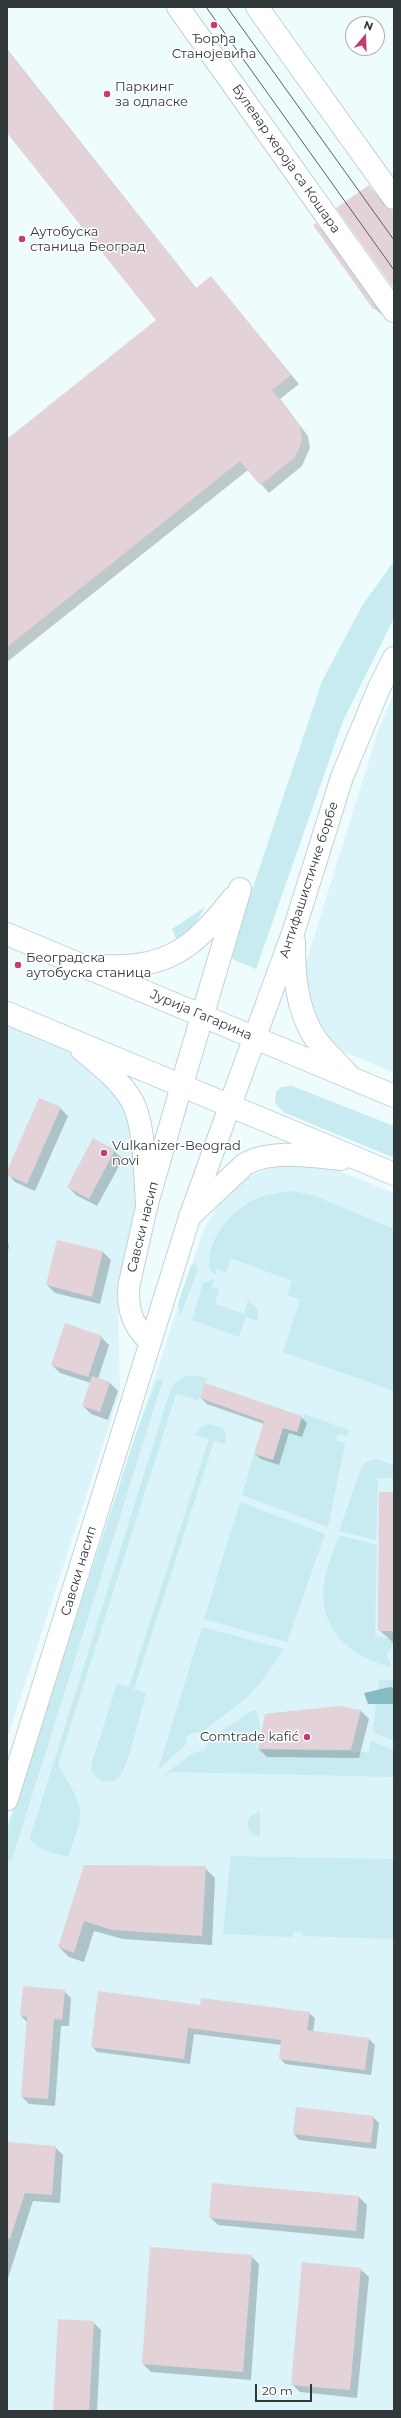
<!DOCTYPE html>
<meta charset="utf-8">
<style>
body{margin:0}
#map{position:relative;width:401px;height:2418px;overflow:hidden;background:#eefcfe;font-family:Montserrat,sans-serif}
canvas{display:block}
.frame{position:absolute;inset:0;border:8px solid #313839;pointer-events:none}
.north{position:absolute;left:345px;top:16px;width:40px;height:40px;box-sizing:border-box;background:#fff;border:1px solid #adafb0;border-radius:50%;rotate:19deg;font-size:11px;font-weight:700;line-height:16px;text-align:center;color:#313839}
.north::after{content:'';display:block;margin:auto;width:14px;height:18px;background:#c53b76;clip-path:polygon(50% 0,100% 100%,50% 72%,0 100%)}
.scale{position:absolute;left:255px;top:2384px;width:57px;height:18px;box-sizing:border-box;border:2px solid #313839;border-top:0;padding-left:5px;font-size:12px;line-height:14px;white-space:nowrap;color:#313839;-webkit-text-stroke:3px #fff;paint-order:stroke}
</style>
<div id="map">
<canvas width="401" height="2418"></canvas>
<div class="frame"></div>
<div class="north">N</div>
<div class="scale">20 m</div>
</div>
<script>
const c = document.querySelector('canvas').getContext('2d');
c.lineJoin = 'round';
function fill(path, color) { c.fillStyle = color; c.fill(path, 'evenodd'); }
function strokePath(path, color, width, dash) { c.strokeStyle = color; c.lineWidth = width; c.lineCap = dash ? 'butt' : 'round'; c.setLineDash(dash || []); c.stroke(path); }
function drawText(font, color, halo, rows, align = 'center') {
  c.font = font + ' Montserrat,sans-serif'; c.lineWidth = 3; c.setLineDash([]); c.textBaseline = 'middle'; c.strokeStyle = halo; c.fillStyle = color; for (const [text, x, y, turn = 0] of rows) {
    c.save(); c.translate(x, y); c.rotate((+turn || 0) * Math.PI / 180); c.textAlign = isNaN(turn) ? turn : align; if (halo) c.strokeText(text, 0, 0); c.fillText(text, 0, 0); c.restore();
  }
}
const built = new Path2D(`
 M394 694V1073L343 1051 329 1037 316 1021 306 997 304 969 379 728Z
 M7 1017 49 1035 110 1081 127 1107 141 1204 118 1311 120 1392 7 1739Z
 M281 1164 337 1170 394 1193V2411H7V1825L203 1231 220 1202 239 1181Z`);
const green = new Path2D(`
 M394 561V618L343 721 256 969 232 959 238 932 322 681 362 606Z
 M205 907 194 926 177 941 172 929Z
 M292 1086 394 1126V1158L283 1112 275 1103 276 1092 281 1087Z
 M293 1191 315 1196 394 1229V1391L283 1352 300 1300 287 1295 292 1281 231 1258 226 1273 217 1269 216 1275 210 1270C204 1244 229 1212 252 1201 265 1194 279 1193 293 1191Z
 M195 1263 198 1269 180 1317 178 1304 191 1265Z
 M214 1279 212 1287 219 1289 215 1304 244 1314 248 1300 258 1309V1321L246 1317 239 1337 192 1320 203 1283Z
 M193 1375 208 1378 198 1400 176 1394 58 1765C85 1811 86 1807 68 1857 55 1853 36 1851 30 1838L170 1391C175 1380 181 1377 193 1375Z
 M160 1378 163 1382 161 1386 12 1859 7 1863V1831L136 1434 156 1382Z
 M304 1414 349 1430 347 1436 338 1433 336 1440 345 1443 328 1527 242 1495 254 1454 273 1460 283 1428 297 1432Z
 M209 1424 223 1428 226 1435V1444L214 1441 134 1689 146 1693C141 1709 128 1768 119 1777 114 1782 108 1782 101 1781L91 1771 92 1762 117 1684 129 1687 209 1439 195 1435 202 1427Z
 M376 1459 394 1465V1478H374L378 1480 376 1540 339 1531 361 1469 366 1462Z
 M240 1502 325 1534 287 1642 204 1619Z
 M339 1535 377 1545 375 1636 394 1639V1644L387 1654 391 1667C350 1657 317 1628 324 1582 327 1566 334 1550 339 1535Z
 M202 1627 284 1649 261 1682 244 1700 202 1732 191 1733 186 1738V1744L158 1770Z
 M379 1680H394V1688L378 1690Z
 M376 1704H394V1741L373 1732Z
 M253 1710H256L260 1725 256 1749 369 1752 371 1741 394 1750V1777L174 1772 164 1775 193 1753 204 1751 211 1738Z
 M260 1811V1837L254 1835 247 1826 250 1816Z
 M231 1856 394 1859V1939L303 1936 302 1931 293 1932 292 1937 223 1934Z`);
const water = new Path2D(`
 M390 1687 394 1688V1704H368L364 1693Z`);
const shadow = new Path2D(`
 M7 49 197 289 211 277 299 384 280 399 308 436 310 448 302 466 269 493 248 470 7 662V440L157 320 7 131Z
 M369 186 390 210H394V288Z
 M316 224 326 234 385 317 374 308Z
 M60 1108 68 1116 35 1191 15 1182 7 1173Z
 M114 1151 123 1159 97 1206 76 1195 68 1187Z
 M7 1243 9 1245 7 1257Z
 M103 1252 111 1260 100 1304 55 1293 47 1285Z
 M101 1337 109 1345 98 1379 110 1383 118 1391 108 1420 91 1414 83 1406 91 1383 60 1373 52 1365Z
 M201 1398 301 1417 307 1423 302 1437 289 1433 279 1465 261 1459 255 1454 264 1424 207 1404Z
 M394 1493V1643L379 1630Z
 M339 1707 361 1711 369 1719 359 1758 267 1757 259 1749 266 1714Z
 M85 1866 205 1868 215 1878 212 1945 123 1939 94 1931 84 1962 69 1957 59 1947Z
 M64 1991 71 1998 69 2026H61L55 2106 29 2104 22 2097 27 2022 21 2016Z
 M200 2006 309 2013 315 2018 313 2032 369 2039 375 2045 371 2075 285 2064 280 2058 282 2045 194 2034 190 2064 97 2052 92 2046Z
 M373 2117 379 2123 376 2149 299 2140 294 2134Z
 M7 2143 55 2147 63 2155 60 2203 33 2201 7 2281Z
 M359 2197 367 2205 364 2239 218 2225 210 2217Z
 M151 2249 251 2256 259 2264 251 2380 151 2372 143 2364Z
 M360 2269 369 2277 357 2398 300 2392 292 2384Z
 M93 2322 101 2330 97 2411H54Z`);
const building = new Path2D(`
 M7 50 196 288 211 276 291 375 272 390 300 426 302 439 299 449 294 458 260 485 240 461 7 647V439L156 320 7 133Z
 M369 185 384 206 394 210V289L336 208Z
 M316 223 376 307 373 309 313 225Z
 M39 1098 61 1107 27 1184 7 1175V1171Z
 M93 1138 115 1150 89 1199 67 1187Z
 M57 1240 103 1251 92 1297 46 1285Z
 M65 1323 102 1336 88 1377 51 1365Z
 M92 1376 110 1382 100 1412 82 1406Z
 M205 1383 302 1416 297 1432 283 1428 273 1460 254 1454 264 1421 200 1398Z
 M379 1492H394V1631H378Z
 M339 1706 361 1710 351 1750 258 1749 265 1714Z
 M84 1865 206 1866 202 1936 112 1930 84 1921 74 1953 58 1947Z
 M23 1986 65 1990 62 2020 54 2019 48 2099 21 2097 27 2017 20 2016Z
 M98 1991 200 2005 201 1998 310 2012 307 2030 369 2038 365 2070 279 2059 281 2040 188 2028 184 2059 91 2047Z
 M296 2107 374 2116 371 2143 293 2134Z
 M7 2142 56 2146 52 2195 25 2193 10 2239 7 2238Z
 M212 2183 359 2196 356 2231 209 2218Z
 M150 2247 252 2255 243 2372 142 2364Z
 M302 2262 361 2268 350 2390 291 2385Z
 M58 2319 94 2321 89 2411H53Z`);
const street = new Path2D(`
 M150 1342C132 1326 127 1308 129 1285L147 1205 182 1084
 M7 1800 190 1216 230 1105`);
const secondary = new Path2D(`
 M7 934 394 1096
 M294 942C294 974 296 1006 313 1035 322 1049 337 1062 348 1075
 M97 966C167 969 191 951 233 898
 M7 1013 394 1174
 M82 1050C100 1065 120 1080 132 1101 145 1124 145 1177 147 1205
 M182 1084 240 889
 M230 1105 294 930 342 777 379 688 394 658
 M190 1216 245 1164C273 1149 310 1156 341 1159`);
const primary = new Path2D(`
 M178 7 394 311
 M257 7 394 198`);
const tram = new Path2D(`
 M206 7 394 270
 M227 7 394 240`);
const markers = [
 [214,25,4,"#c53b76"],
 [107,94,4,"#c53b76"],
 [22,239,4,"#c53b76"],
 [18,965,4,"#c53b76"],
 [104,1153,4,"#c53b76"],
 [307,1737,4,"#c53b76"]
];
const poiNames = [
 ["Ђорђа",214,39,"center"],
 ["Станојевића",214,54,"center"],
 ["Паркинг",115,87],
 ["за одласке",115,102],
 ["Аутобуска",30,232],
 ["станица Београд",30,247],
 ["Београдска",26,958],
 ["аутобуска станица",26,973],
 ["Vulkanizer-Beograd",112,1146],
 ["novi",112,1161],
 ["Comtrade kafić",299,1737,"right"]
];
const streetNames = [
 ["Булевар хероја са Кошара",286,159,55],
 ["Антифашистичке борбе",309,880,-72],
 ["Јурија Гагарина",201,1015,23],
 ["Савски насип",143,1227,-76],
 ["Савски насип",79,1571,-73]
];
fill(built, '#daf4f9');
fill(green, '#c7ebf1');
fill(water, '#86bbc4');
fill(shadow, '#0003');
fill(building, '#e3d3d8');
strokePath(street, '#c1d1d4', 23);
strokePath(secondary, '#c1d1d4', 24);
strokePath(primary, '#c1d1d4', 24);
strokePath(street, '#fff', 21);
strokePath(secondary, '#fff', 22);
strokePath(primary, '#fff', 22);
strokePath(tram, '#586061', 1);
for (const [x, y, r, color] of markers) { const dot = new Path2D(); dot.arc(x, y, r, 0, 2 * Math.PI); c.fillStyle = color; c.fill(dot); strokePath(dot, '#fff', 1.5); }
drawText('13px', '#313839', '#fff', poiNames, 'left');
drawText('13px', '#313839', '#fff', streetNames);
</script>
